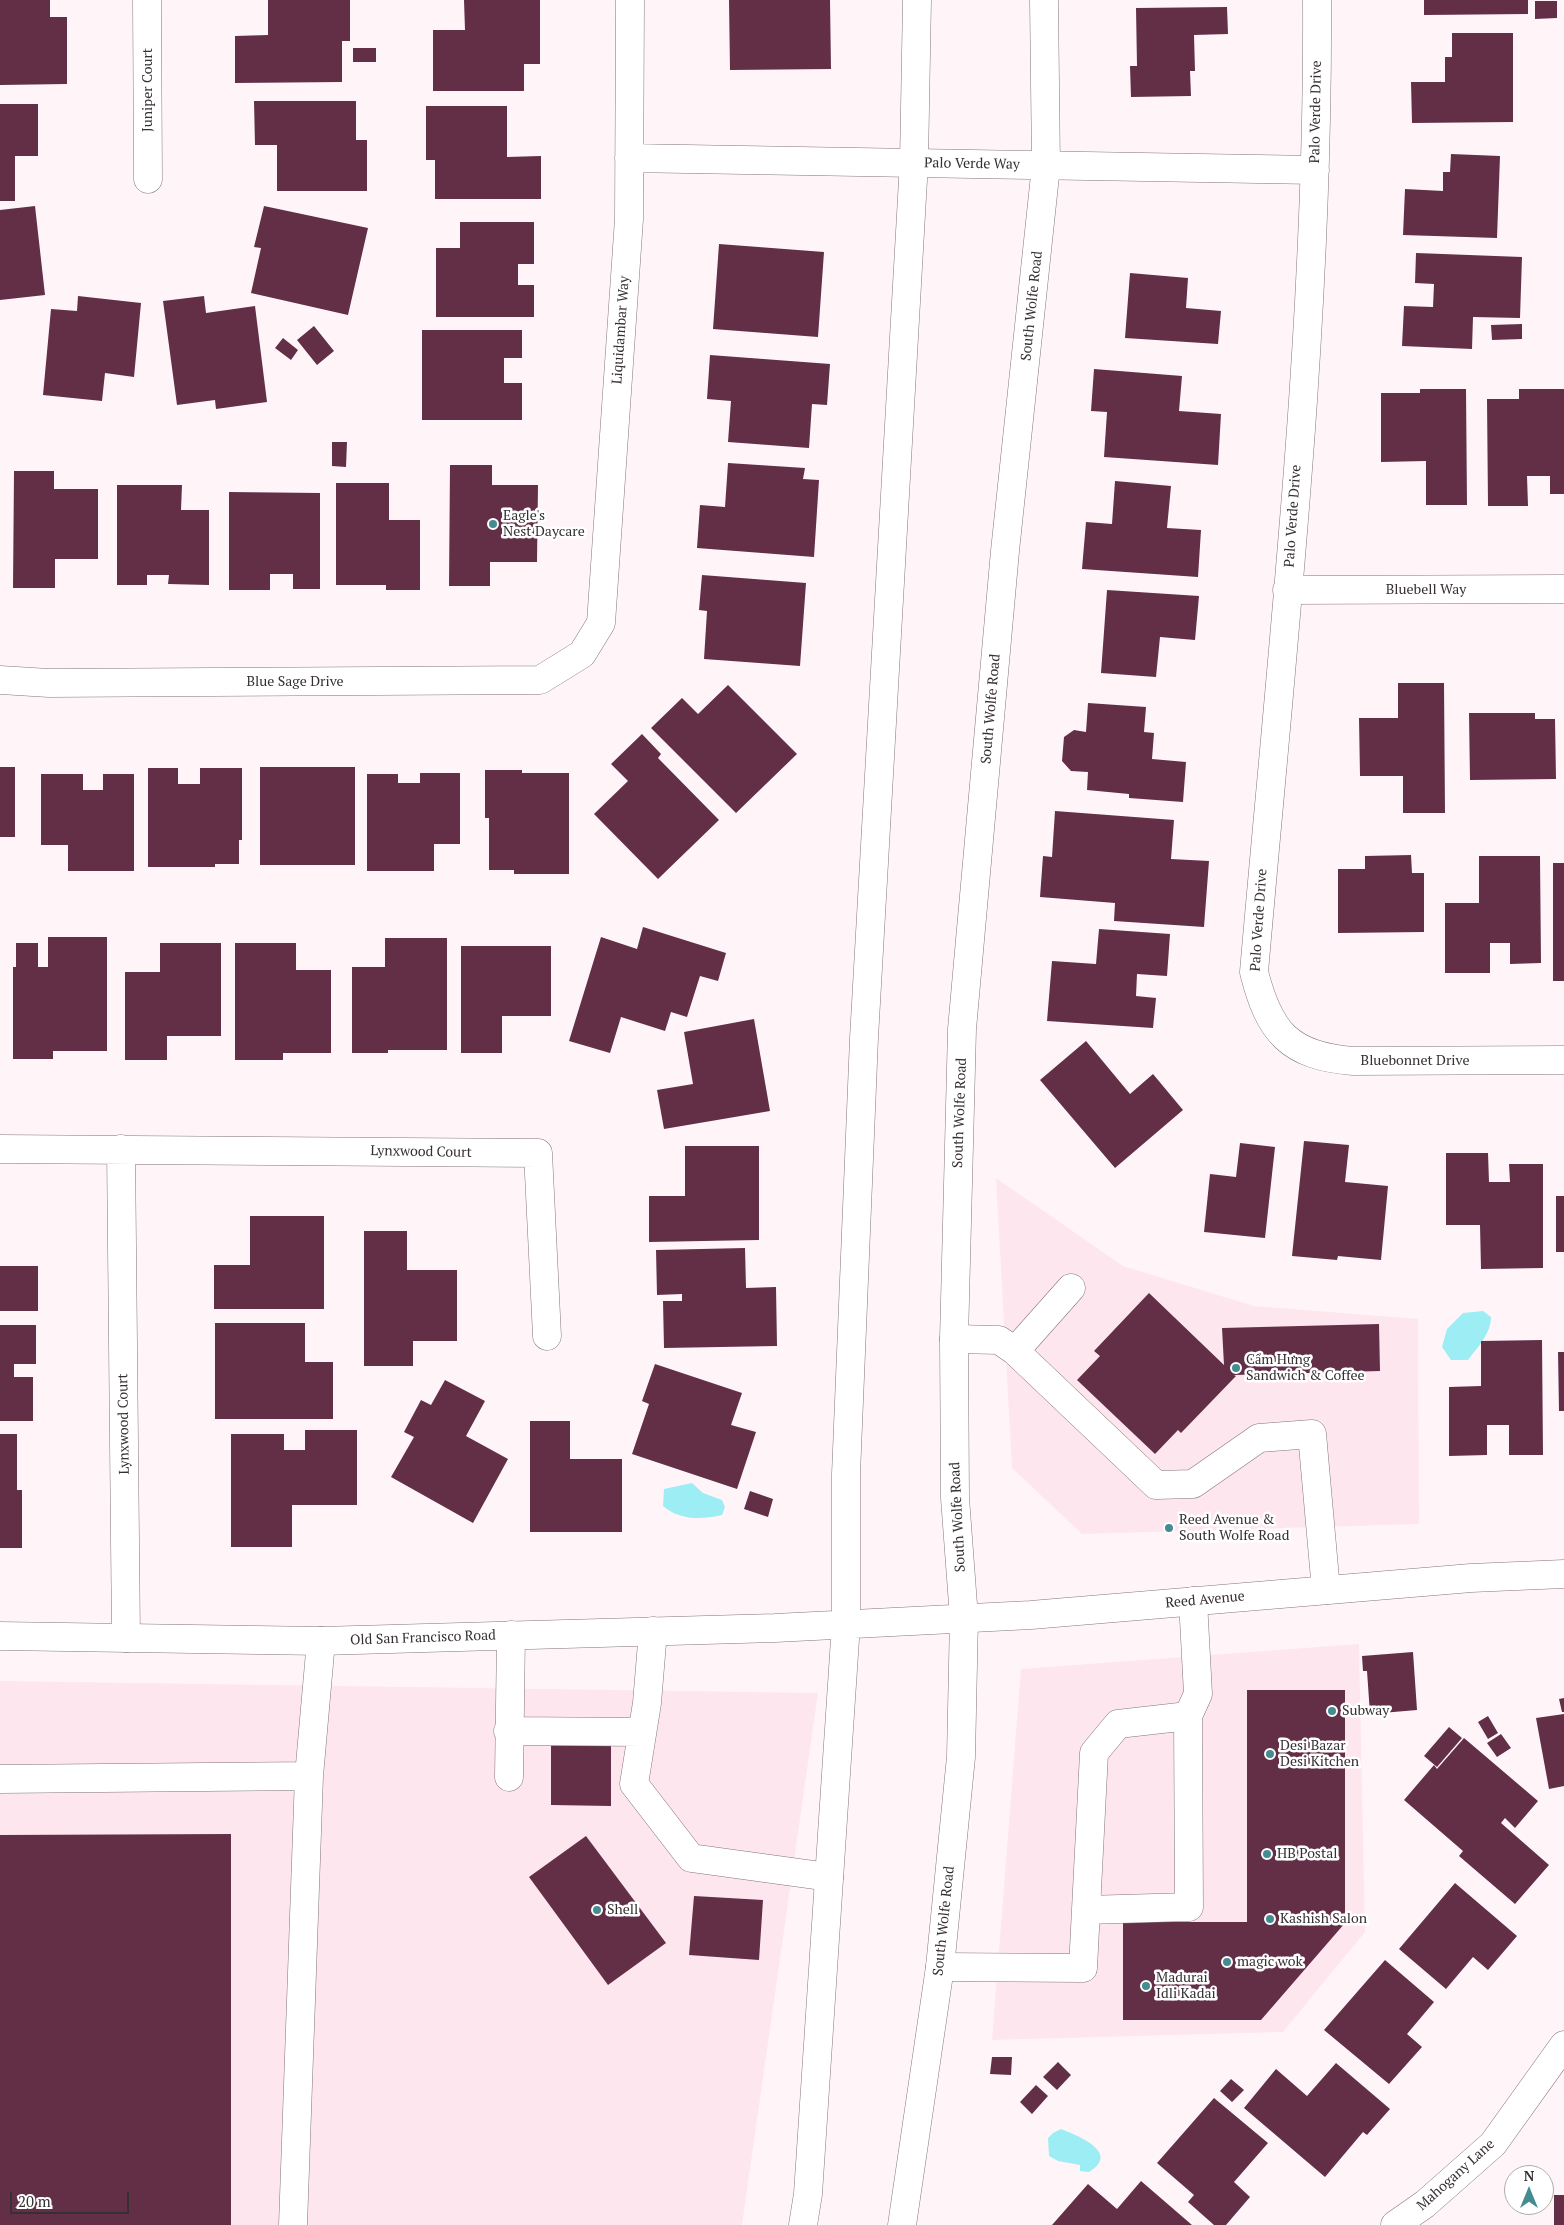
<!DOCTYPE html>
<meta charset="utf-8">
<style>
body{margin:0}
#map{position:relative;width:1564px;height:2225px;overflow:hidden;background:#fff5f9;font-family:"PT Serif",serif}
canvas{display:block}
.north{position:absolute;left:1504px;top:2165px;width:50px;height:50px;box-sizing:border-box;background:#fff;border:1px solid #afacad;border-radius:50%;rotate:0deg;font-size:14px;font-weight:700;line-height:20px;text-align:center;color:#363032}
.north::after{content:'';display:block;margin:auto;width:18px;height:22px;background:#448b92;clip-path:polygon(50% 0,100% 100%,50% 72%,0 100%)}
.scale{position:absolute;left:10px;top:2192px;width:119px;height:22px;box-sizing:border-box;border:2px solid #363032;border-top:0;padding-left:6px;font-size:15px;line-height:18px;white-space:nowrap;color:#363032;-webkit-text-stroke:4px #fff;paint-order:stroke}
</style>
<div id="map">
<canvas width="1564" height="2225"></canvas>
<div class="north">N</div>
<div class="scale">20 m</div>
</div>
<script>
const c = document.querySelector('canvas').getContext('2d');
c.lineJoin = 'round';
function fill(path, color) { c.fillStyle = color; c.fill(path, 'evenodd'); }
function strokePath(path, color, width, dash) { c.strokeStyle = color; c.lineWidth = width; c.lineCap = dash ? 'butt' : 'round'; c.setLineDash(dash || []); c.stroke(path); }
function drawText(font, color, halo, rows, align = 'center') {
  c.font = font + ' "PT Serif",serif'; c.lineWidth = 5; c.setLineDash([]); c.textBaseline = 'middle'; c.strokeStyle = halo; c.fillStyle = color; for (const [text, x, y, turn = 0] of rows) {
    c.save(); c.translate(x, y); c.rotate((+turn || 0) * Math.PI / 180); c.textAlign = isNaN(turn) ? turn : align; if (halo) c.strokeText(text, 0, 0); c.fillText(text, 0, 0); c.restore();
  }
}
const built = new Path2D(`
 M996 1178 1123 1266 1254 1306 1418 1319 1419 1524 1082 1534 1012 1468Z
 M1359 1644 1365 1932 1283 2032 992 2040 1021 1669Z
 M0 1681 818 1693 742 2225H0Z`);
const water = new Path2D(`
 M1483 1311 1491 1317C1491 1333 1478 1347 1468 1360H1451L1442 1347 1447 1329 1463 1313Z
 M692 1483 703 1493 722 1500 725 1507 722 1515C701 1520 679 1520 663 1506L664 1489Z
 M1061 2129C1079 2136 1121 2153 1089 2172L1080 2171V2165L1058 2161 1049 2156 1048 2138 1053 2133Z`);
const building = new Path2D(`
 M0 0H50V17H67V84L0 85Z
 M268 0H350V41H342V82L235 83V36L268 35Z
 M464 0H540V64H524V91H433V30H465Z
 M729 0H830L831 69 730 70Z
 M1424 0H1528V14L1424 15Z
 M1535 1H1557V18L1535 19Z
 M1227 7 1228 34 1194 35 1195 71H1190L1191 96 1131 97 1130 66H1137L1136 8Z
 M1452 33H1513V122L1412 123 1411 82H1445V57H1452Z
 M353 48H376V62H353Z
 M254 101H356V140H367V191H277V145H255Z
 M0 104H38V156H15V201H0Z
 M426 106H507V157L541 156V199H435V160H426Z
 M1451 154 1500 156 1497 238 1403 235 1405 189 1443 191V172H1450Z
 M35 206 45 295 0 300V210Z
 M264 206 368 228 348 315 251 293 261 248 254 247Z
 M460 222H534V264H518V285H534V317H436V248H460Z
 M719 244 824 252 818 337 713 329Z
 M1416 253 1522 257 1520 318 1473 317 1472 349 1402 346 1404 306 1433 307 1434 284 1415 283Z
 M1130 273 1188 278 1186 308 1221 311 1218 344 1125 338Z
 M78 296 141 303 134 377 105 373 102 401 43 395 51 309 77 311Z
 M204 296 206 313 255 306 267 402 216 409 215 400 177 405 163 301Z
 M1522 324V339L1492 340 1491 325Z
 M314 326 334 351 317 365 297 340Z
 M422 330H522V358H504V383H522V420H422Z
 M283 338 298 350 291 360 275 348Z
 M710 355 830 364 827 405 812 404 809 448 728 442 731 401 707 399Z
 M1094 369 1182 376 1179 411 1221 414 1218 465 1104 457 1107 412 1091 411Z
 M1420 389H1466L1467 505H1426V461L1381 462V393H1420Z
 M1519 389H1564V494H1550V476H1527L1528 506H1488L1487 399H1519Z
 M332 442H347L346 467 332 466Z
 M728 463 805 468 803 479 819 480 814 557 697 548 700 505 725 507Z
 M450 465H492V485H538L537 562H490V586H449Z
 M14 471H54V489H98V559H55V588H13Z
 M1115 481 1171 486 1167 528 1201 530 1198 577 1082 569 1086 522 1112 524Z
 M336 483H389V520H420V590H386V585H336Z
 M117 485H182L181 510H209V585L168 584 169 575H147V585H117Z
 M229 492 320 493V589H293V574H270V590H229Z
 M702 575 806 583 800 666 704 659 707 611 699 610Z
 M1107 590 1199 596 1195 640 1160 637 1156 677 1101 673Z
 M1398 683H1444L1445 813H1403V776H1360L1359 718H1398Z
 M728 685 797 754 736 813 651 728 682 698 698 714Z
 M1088 703 1146 707 1144 732 1154 733 1152 759 1186 762 1183 802 1129 798V794L1087 790 1088 772 1071 771 1062 761 1064 737 1074 730 1086 732Z
 M1469 713H1535V719H1555L1556 779 1470 780Z
 M642 734 661 754 658 758 719 820 658 879 594 814 628 781 611 764Z
 M0 767H15V837H0Z
 M260 767H355V865H260Z
 M148 768H178V784H200V768H242V840H239V864H215V867H148Z
 M485 770H522V773H569V874H514V870H489V818H485Z
 M420 773H460V844H434V871H367V774H398V783H420Z
 M41 774H83V790H103V774H134V871H68V845H41Z
 M1055 811 1174 820 1171 859 1209 861 1204 927 1114 921 1115 903 1040 897 1043 856 1052 857Z
 M1411 855 1412 873H1424V932L1338 933V869H1365V856Z
 M1479 856H1540L1541 963 1510 964V943H1490V973H1445V903H1479Z
 M1553 863H1564V981H1553Z
 M643 927 726 953 718 981 700 976 687 1017 671 1012 665 1031 621 1017 610 1053 569 1041 601 937 637 949Z
 M1099 929 1170 934 1167 976 1137 974 1136 996 1156 998 1153 1028 1047 1021 1052 961 1096 964Z
 M48 937H107V1051H53V1059H13V967H16V943H38V967H48Z
 M385 938H447V1050H388V1053H352V967H385Z
 M160 943H221V1036H167V1060H125V972H160Z
 M235 943H296V970H331V1053H283V1060H235Z
 M461 946H551V1016H502V1053H461Z
 M754 1019 770 1111 664 1129 657 1090 693 1084 684 1032Z
 M1086 1041 1130 1094 1153 1074 1183 1110 1115 1168 1040 1080Z
 M1304 1141 1349 1145 1345 1182 1388 1186 1381 1260 1338 1256 1337 1260 1292 1256Z
 M1240 1143 1275 1147 1265 1238 1204 1232 1210 1174 1236 1177Z
 M685 1146H759V1240L649 1242V1196H685Z
 M1446 1153H1488L1489 1182H1510L1509 1164H1543V1268L1481 1269 1480 1225H1446Z
 M1556 1196H1564V1252H1556Z
 M250 1216H324V1309H214V1265H250Z
 M364 1231H407V1270H457V1341H413V1366H364Z
 M745 1248 746 1288 776 1287 777 1346 664 1348 663 1301H682V1294L657 1295 656 1250Z
 M0 1266H38V1311H0Z
 M1149 1293 1224 1365 1222 1328 1379 1324 1380 1371 1234 1375 1236 1376 1181 1433 1178 1430 1155 1454 1077 1380 1100 1356 1094 1351Z
 M215 1323H305V1362H333V1419H215Z
 M0 1325H36V1364H14V1377H33V1421H0Z
 M1542 1340 1543 1455H1509V1425H1487V1455L1449 1456V1387L1481 1386V1341Z
 M1558 1352H1564V1411H1559Z
 M655 1364 742 1393 731 1425 756 1432 737 1489 632 1454 649 1404 642 1401Z
 M445 1380 485 1401 466 1436 508 1459 473 1523 391 1477 414 1437 404 1432 421 1400 431 1405Z
 M530 1421H570V1459H622V1532H530Z
 M305 1430H357V1505H292V1547H231V1434H284V1450H305Z
 M0 1434H17V1490H22V1548H0Z
 M750 1491 773 1499 768 1517 744 1509Z
 M1413 1652 1417 1710 1370 1714 1367 1671H1363L1362 1656Z
 M1247 1690H1345V1923L1261 2020H1123V1922H1247Z
 M1564 1698V1712H1562L1559 1699Z
 M1564 1714V1786L1549 1789 1536 1718Z
 M1488 1716 1498 1733 1488 1739 1478 1722Z
 M1449 1727 1462 1738 1437 1767 1424 1756Z
 M1501 1734 1511 1748 1497 1757 1487 1743Z
 M1464 1738 1538 1801 1515 1828 1505 1818 1501 1823 1549 1865 1515 1904 1459 1856 1463 1851 1404 1800 1434 1765 1437 1769Z
 M551 1739H611V1806L551 1805Z
 M231 1834V2225H0V1835Z
 M586 1836 666 1943 608 1985 529 1877Z
 M1455 1883 1517 1936 1488 1970 1473 1957 1446 1989 1399 1949Z
 M694 1896 763 1900 759 1960 689 1955Z
 M1385 1960 1434 2002 1407 2034 1422 2047 1389 2084 1324 2030Z
 M992 2057H1012L1011 2075 990 2074Z
 M1058 2062 1071 2075 1057 2090 1043 2077Z
 M1336 2063 1390 2109 1367 2135 1363 2132 1325 2177 1244 2108 1276 2069 1307 2096Z
 M1231 2079 1244 2090 1232 2102 1220 2091Z
 M1036 2085 1048 2096 1032 2114 1020 2102Z
 M1214 2098 1268 2143 1234 2182 1250 2197 1226 2225H1214L1188 2202 1194 2195 1157 2163Z
 M1141 2181 1192 2225H1052L1088 2184 1117 2209Z
 M1554 2195H1564V2225H1554Z`);
const minor = new Path2D(`
 M147 0 148 179
 M1317 0C1319 325 1282 649 1254 972 1269 1032 1289 1056 1353 1061L1564 1060
 M629 158 1315 170
 M1287 590 1564 589
 M0 680 49 683 540 680 582 654 601 623 629 219 630 0
 M0 1149 538 1153 547 1336
 M121 1149 126 1638
 M954 1339 999 1340 1015 1351 1156 1485 1193 1484 1259 1438 1312 1434 1326 1590
 M1015 1351 1071 1288
 M653 1631 647 1703 634 1784 691 1858 829 1877
 M508 1731 642 1732
 M509 1777 511 1635
 M0 1779 309 1776 321 1641
 M1086 1910 1189 1907 1188 1716
 M940 1967 1083 1968 1094 1753 1118 1724 1188 1716 1198 1694 1193 1601
 M293 2225 309 1776
 M1395 2225 1425 2204 1493 2144 1564 2045`);
const major = new Path2D(`
 M0 1636 321 1641 775 1628 1031 1615 1471 1578 1564 1574
 M803 2225 808 2194 846 1624V1474L864 1038 914 162 917 0
 M902 2225 940 1967 961 1757 964 1618 955 1498 954 1339 962 1029 1005 551 1046 166 1044 0`);
const markers = [
 [493,524,5,"#448b92"],
 [1236,1368,5,"#448b92"],
 [1169,1528,5,"#448b92"],
 [1332,1711,5,"#448b92"],
 [1270,1754,5,"#448b92"],
 [1267,1854,5,"#448b92"],
 [597,1910,5,"#448b92"],
 [1270,1919,5,"#448b92"],
 [1227,1962,5,"#448b92"],
 [1146,1986,5,"#448b92"]
];
const streetNames = [
 ["Juniper Court",148,90,-90],
 ["Palo Verde Drive",1316,112,-89],
 ["Palo Verde Way",972,164,1],
 ["South Wolfe Road",1032,306,-84],
 ["Liquidambar Way",621,330,-86],
 ["Palo Verde Drive",1293,516,-86],
 ["Bluebell Way",1426,590],
 ["Blue Sage Drive",295,682],
 ["South Wolfe Road",991,709,-85],
 ["Palo Verde Drive",1259,920,-86],
 ["Bluebonnet Drive",1415,1061],
 ["South Wolfe Road",960,1113,-88],
 ["Lynxwood Court",421,1152,1],
 ["Lynxwood Court",124,1424,-91],
 ["South Wolfe Road",958,1517,-93],
 ["Reed Avenue",1205,1600,-5],
 ["Old San Francisco Road",423,1638,-2],
 ["South Wolfe Road",944,1921,-84],
 ["Mahogany Lane",1456,2175,-42]
];
const poiNames = [
 ["Eagle's",503,516],
 ["Nest Daycare",503,532],
 ["Cẩm Hưng",1246,1360],
 ["Sandwich & Coffee",1246,1376],
 ["Reed Avenue &",1179,1520],
 ["South Wolfe Road",1179,1536],
 ["Subway",1342,1711],
 ["Desi Bazar",1280,1746],
 ["Desi Kitchen",1280,1762],
 ["HB Postal",1277,1854],
 ["Shell",607,1910],
 ["Kashish Salon",1280,1919],
 ["magic wok",1237,1962],
 ["Madurai",1156,1978],
 ["Idli Kadai",1156,1994]
];
fill(built, '#fee6ef');
fill(water, '#9dedf5');
fill(building, '#622f47');
strokePath(minor, '#83757b', 29);
strokePath(major, '#83757b', 29);
strokePath(minor, '#fff', 28);
strokePath(major, '#fff', 28);
for (const [x, y, r, color] of markers) { const dot = new Path2D(); dot.arc(x, y, r, 0, 2 * Math.PI); c.fillStyle = color; c.fill(dot); strokePath(dot, '#fff', 2); }
drawText('14px', '#363032', '#fff', streetNames);
drawText('14px', '#363032', '#fff', poiNames, 'left');
</script>
